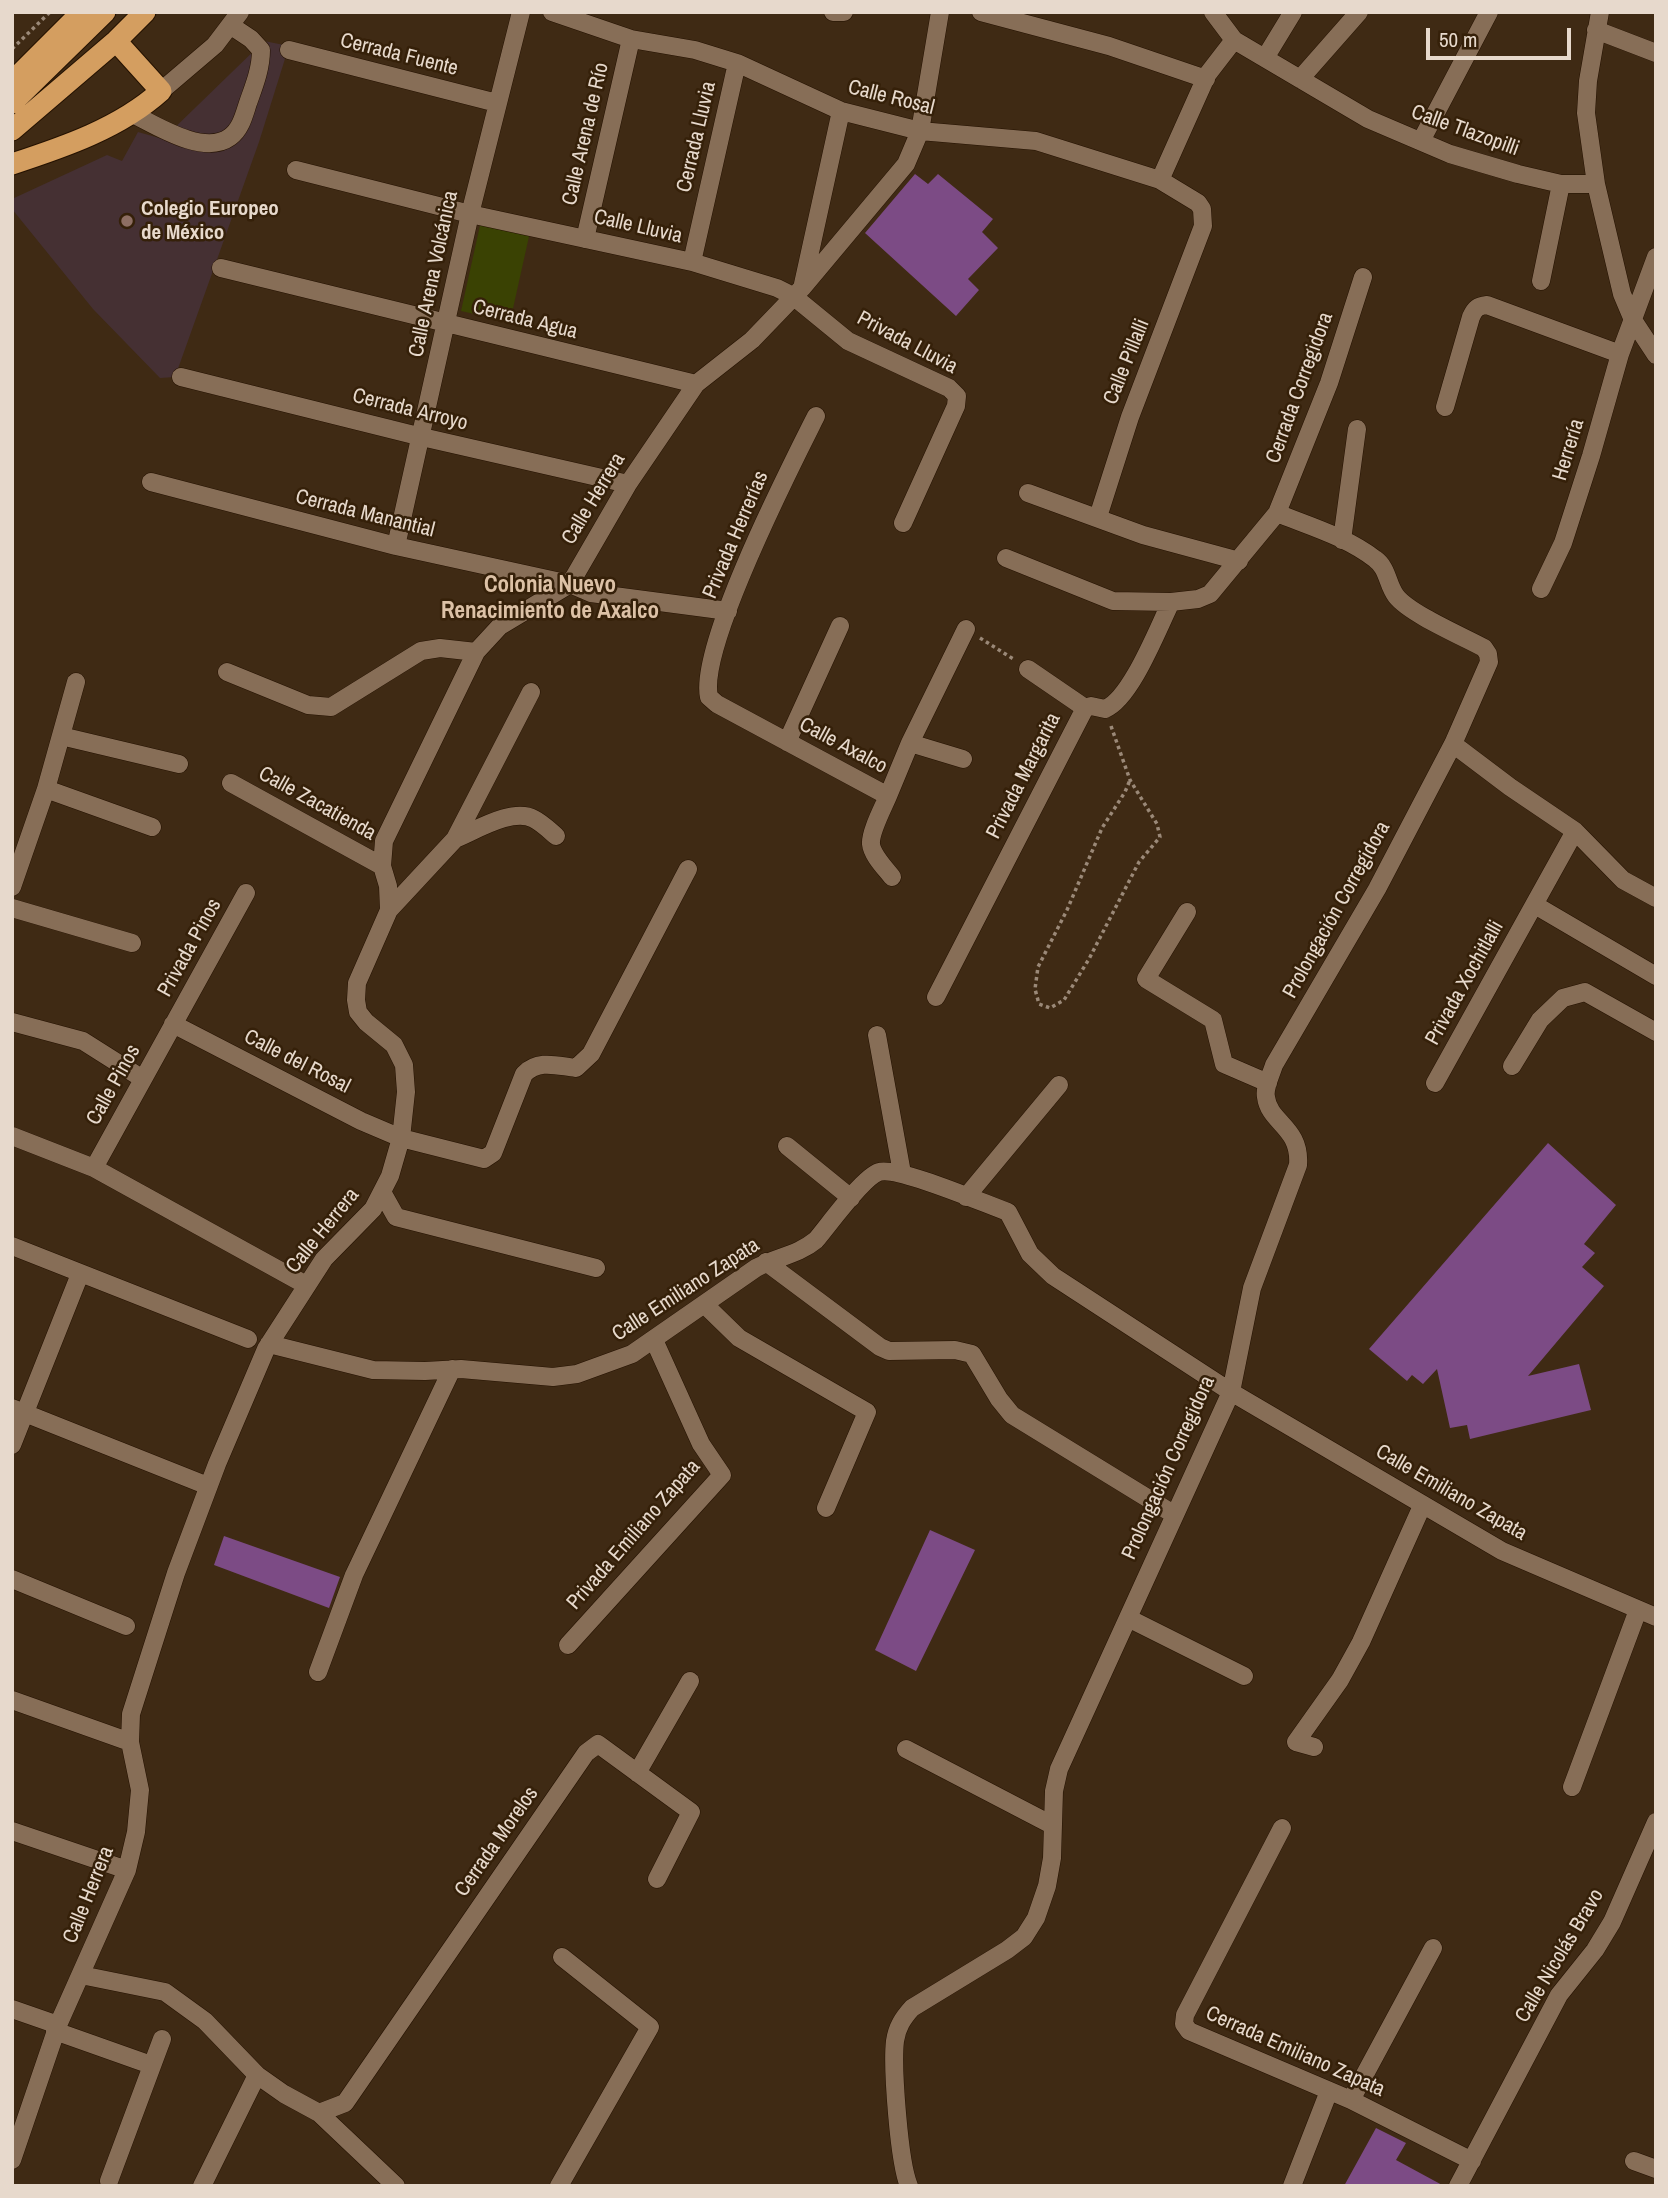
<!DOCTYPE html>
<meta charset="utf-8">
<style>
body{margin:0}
#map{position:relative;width:1668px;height:2198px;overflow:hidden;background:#3f2a14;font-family:"Archivo Narrow",sans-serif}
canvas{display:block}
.frame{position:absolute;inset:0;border:14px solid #e7d9cc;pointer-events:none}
.scale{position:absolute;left:1426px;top:28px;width:145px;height:32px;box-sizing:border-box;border:4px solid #e7d9cc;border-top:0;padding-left:9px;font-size:21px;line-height:24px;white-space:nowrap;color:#e7d9cc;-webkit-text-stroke:5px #352009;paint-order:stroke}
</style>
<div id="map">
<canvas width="1668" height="2198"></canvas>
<div class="frame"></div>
<div class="scale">50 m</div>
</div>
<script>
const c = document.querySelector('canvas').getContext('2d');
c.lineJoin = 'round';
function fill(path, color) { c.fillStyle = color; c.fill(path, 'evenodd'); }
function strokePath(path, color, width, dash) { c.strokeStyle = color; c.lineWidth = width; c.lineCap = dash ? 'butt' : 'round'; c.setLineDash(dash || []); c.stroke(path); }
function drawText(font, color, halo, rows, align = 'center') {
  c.font = font + ' "Archivo Narrow",sans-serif'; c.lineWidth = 5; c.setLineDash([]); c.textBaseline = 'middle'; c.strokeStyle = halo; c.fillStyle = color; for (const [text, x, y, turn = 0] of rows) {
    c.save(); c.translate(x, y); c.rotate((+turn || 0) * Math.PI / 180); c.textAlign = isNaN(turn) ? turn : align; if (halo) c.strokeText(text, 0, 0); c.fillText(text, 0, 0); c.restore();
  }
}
const education = new Path2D(`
 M264 41 289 46 259 142 175 377 160 378 93 309 12 209V199L107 155 122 161 138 132 163 139Z`);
const green = new Path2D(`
 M481 221 530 232 510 322 461 311Z`);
const building = new Path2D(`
 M915 174 928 184 938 174 993 219 982 232 998 248 968 279 979 290 956 316 865 233Z
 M1548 1143 1616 1205 1584 1244 1595 1253 1582 1267 1604 1286 1528 1376 1579 1364 1591 1410 1470 1439 1467 1425 1450 1428 1437 1369 1423 1384 1412 1375 1407 1381 1369 1349Z
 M930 1530 975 1550 916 1671 875 1650Z
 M224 1536 340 1577 329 1608 214 1565Z
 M1376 2128 1406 2143 1396 2160 1444 2186H1344Z`);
const path = new Path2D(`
 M12 49 50 12
 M980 638 1015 660
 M1111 726 1130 780 1157 824 1160 837 1139 862 1089 959 1064 1000 1050 1008 1039 1004 1035 989 1038 967 1067 910 1102 828 1125 792 1130 780`);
const minor = new Path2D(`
 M552 12 631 39 695 50 737 63 841 111 920 131 1036 141 1160 180 1198 203 1202 209 1203 226 1130 417 1098 517
 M833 12H844
 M981 12 1109 46 1206 79
 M1213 12 1234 40 1368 119 1450 154 1518 174 1561 184H1596L1622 294 1633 320 1656 355
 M1596 30 1656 53
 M289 50 497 103
 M1265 58 1293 12
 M1300 79 1359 12
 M161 91 215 45 240 12
 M133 114C157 126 204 156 230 137 241 129 244 115 248 103 254 86 261 69 261 50L251 39 230 25
 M1421 141 1489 12
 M296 170 470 214 692 262 777 288 793 296 848 341 949 388 957 396 956 406 903 523
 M1160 180 1207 75 1234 40
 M1596 184 1586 113 1588 81 1600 12
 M585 239 631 39
 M692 262 737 63
 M221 268 696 384
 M1541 281 1561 184
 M803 284 841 111
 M181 377 422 437 628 484
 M1445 407 1471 317C1475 308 1478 306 1487 305L1620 354
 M816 416C790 468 698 647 709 697L717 704 888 796 910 743 966 629
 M151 482 396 546 570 584 591 593 728 611
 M1028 493 1143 535 1239 561
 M1342 540 1357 429
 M396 546 470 214 521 12
 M1006 558 1113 601 1171 602 1198 599 1210 594 1277 513 1329 383 1363 277
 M1541 589 1563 543 1591 456 1620 354 1656 257
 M1028 669 1085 708
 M227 672 308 705 331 707 421 651 440 648 476 652
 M61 736 179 764
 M787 742 840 626
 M910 743 963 759
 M1453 744 1510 787 1575 831 1623 880 1656 898
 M231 783 382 866
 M46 789 152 827
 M888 796C883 808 870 832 871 844 872 855 885 868 892 877
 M455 839C475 831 513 807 534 819 542 823 549 830 556 836
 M12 887 46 789 76 682
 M1535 905 1656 976
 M12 908 132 943
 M389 910 455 839 531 692
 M1187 912 1146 979 1213 1020 1224 1064 1268 1083
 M936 997 1085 708 1091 706 1105 709C1131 699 1158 628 1171 602
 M12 1022 83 1041 143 1079
 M173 1024 361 1121 401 1138 484 1159 493 1153 524 1074C539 1059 557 1066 576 1068L591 1054 688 869
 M877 1035 902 1173
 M1512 1066 1540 1020 1563 998 1585 992 1656 1032
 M1435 1083 1575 831
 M12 1136 94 1168 306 1285
 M787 1146 851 1198
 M94 1168 246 893
 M382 1192 396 1217 596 1268
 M966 1197 1059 1085
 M12 1246 248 1339
 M766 1262 880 1347 889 1351 955 1350 972 1354 999 1399 1012 1415 1175 1515
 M704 1304 739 1338 867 1412 826 1508
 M269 1344 373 1370 425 1371 461 1369 553 1377 577 1374 632 1354 756 1268C776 1257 798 1255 816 1240 828 1226 863 1177 879 1172 898 1166 985 1204 1008 1212L1030 1254 1053 1276 1231 1392 1502 1551 1656 1617
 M12 1408 208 1486
 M12 1445 80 1274
 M12 1579 126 1626
 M1128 1618 1244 1676
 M568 1645 722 1475 701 1444 654 1340
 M318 1672 354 1575 452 1369
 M12 1700 130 1742
 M1314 1747 1296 1742 1340 1680 1361 1642 1422 1506
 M906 1749 1052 1825
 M637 1773 690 1681
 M1572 1787 1638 1610
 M1282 1828 1185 2015 1184 2024 1189 2031 1351 2100 1472 2161
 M12 1831 127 1870
 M81 1975 165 1992 205 2021 257 2075 284 2094 319 2113 396 2186
 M12 2009 58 2025
 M55 2031 151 2065
 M1351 2100 1433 1948
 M319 2113 345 2103 586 1753 598 1744 691 1812 657 1879
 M12 2160 58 2025 127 1870 136 1832 140 1790 130 1742 131 1714 176 1573 217 1464 266 1349 324 1259 373 1209 390 1176 401 1138 406 1092 404 1065 394 1045 366 1022 358 1012 356 1000 357 983 389 910 388 886 382 866 384 841 476 652 500 626 570 584 628 484 696 384 752 340 803 287 906 164 920 131 940 12
 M1634 2161 1656 2169
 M109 2181 162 2039
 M202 2186 257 2075
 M559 2186 650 2027 562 1957
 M909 2186C899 2163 892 2067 895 2041 897 2027 903 2018 912 2008L1007 1950 1024 1937 1036 1918 1047 1886 1052 1858 1054 1791 1059 1769 1231 1392 1252 1288 1298 1165C1301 1127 1269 1123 1266 1097 1264 1088 1271 1075 1274 1065L1377 889 1453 744 1489 662 1488 654 1484 648C1462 636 1410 614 1396 596 1387 584 1388 568 1375 559 1347 537 1309 526 1277 513
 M1292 2186 1329 2091
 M1458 2186 1559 1995 1595 1950 1612 1922 1656 1822`);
const highway = new Path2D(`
 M12 82 82 12
 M12 103 105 12
 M12 130 116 41 145 12
 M12 164C64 147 120 128 161 91L116 41`);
const markers = [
 [127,221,7,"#8d6e63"]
];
const streetNames = [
 ["Cerrada Fuente",399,55,14],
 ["Calle Rosal",891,98,14],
 ["Calle Tlazopilli",1465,131,20],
 ["Calle Arena de Río",586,134,-77],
 ["Cerrada Lluvia",697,137,-77],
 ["Calle Lluvia",638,227,13],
 ["Calle Arena Volcánica",434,274,-78],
 ["Cerrada Agua",525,320,14],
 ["Privada Lluvia",907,343,28],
 ["Calle Pillalli",1127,362,-68],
 ["Cerrada Corregidora",1300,388,-70],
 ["Cerrada Arroyo",410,410,14],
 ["Herrería",1569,450,-73],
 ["Calle Herrera",594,499,-59],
 ["Cerrada Manantial",365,514,14],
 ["Privada Herrerías",736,535,-67],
 ["Calle Axalco",843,746,28],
 ["Privada Margarita",1024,776,-63],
 ["Calle Zacatienda",317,804,29],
 ["Prolongación Corregidora",1337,910,-61],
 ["Privada Pinos",190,948,-61],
 ["Privada Xochitlalli",1465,983,-61],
 ["Calle del Rosal",297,1062,27],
 ["Calle Pinos",114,1085,-61],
 ["Calle Herrera",323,1231,-51],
 ["Calle Emiliano Zapata",686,1290,-33],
 ["Prolongación Corregidora",1169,1468,-66],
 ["Calle Emiliano Zapata",1451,1493,30],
 ["Privada Emiliano Zapata",634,1535,-49],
 ["Cerrada Morelos",497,1842,-55],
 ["Calle Herrera",89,1895,-68],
 ["Calle Nicolás Bravo",1560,1956,-59],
 ["Cerrada Emiliano Zapata",1295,2052,24]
];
const poiNames = [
 ["Colegio Europeo",141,209],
 ["de México",141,233]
];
const neighbourhoodNames = [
 ["Colonia Nuevo",550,586],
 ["Renacimiento de Axalco",550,612]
];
fill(education, '#453033');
fill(green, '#3a4203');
fill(building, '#7c4b85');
strokePath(minor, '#251200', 19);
strokePath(highway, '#251200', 23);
strokePath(path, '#9b8978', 3.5, [3.5, 3.5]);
strokePath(minor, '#876e57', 18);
strokePath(highway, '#d49e60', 21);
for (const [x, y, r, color] of markers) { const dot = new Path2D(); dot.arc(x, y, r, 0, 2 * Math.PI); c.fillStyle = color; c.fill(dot); strokePath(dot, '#352009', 2.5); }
drawText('21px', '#e7d9cc', '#352009', streetNames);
drawText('bold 21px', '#e7d9cc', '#352009', poiNames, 'left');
drawText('bold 23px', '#dcc1a6', '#352009', neighbourhoodNames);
</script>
